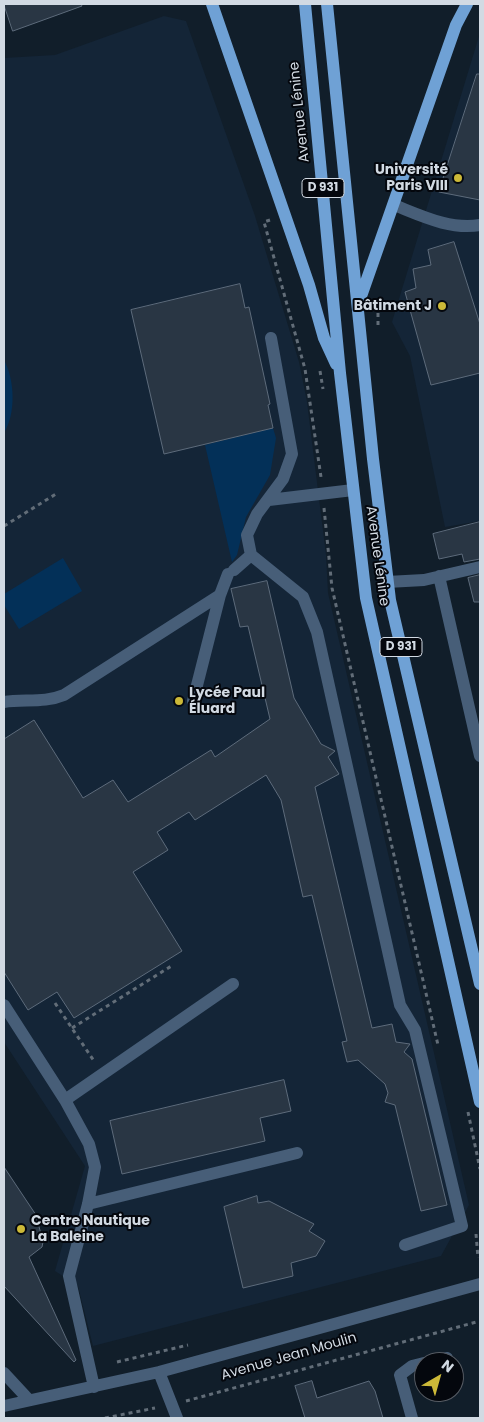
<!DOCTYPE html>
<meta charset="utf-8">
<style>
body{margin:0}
#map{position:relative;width:484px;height:1422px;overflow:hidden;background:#111e2a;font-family:Poppins,sans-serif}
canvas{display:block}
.frame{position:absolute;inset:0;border:5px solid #d2dae3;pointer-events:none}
.north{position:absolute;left:414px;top:1352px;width:50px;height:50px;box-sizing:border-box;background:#04070d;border:1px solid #565b63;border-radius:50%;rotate:38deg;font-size:14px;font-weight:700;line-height:20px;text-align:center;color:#d2dae3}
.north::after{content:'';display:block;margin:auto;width:18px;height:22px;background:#ccb938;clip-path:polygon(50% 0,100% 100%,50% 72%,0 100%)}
</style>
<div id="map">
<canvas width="484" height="1422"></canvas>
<div class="frame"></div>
<div class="north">N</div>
</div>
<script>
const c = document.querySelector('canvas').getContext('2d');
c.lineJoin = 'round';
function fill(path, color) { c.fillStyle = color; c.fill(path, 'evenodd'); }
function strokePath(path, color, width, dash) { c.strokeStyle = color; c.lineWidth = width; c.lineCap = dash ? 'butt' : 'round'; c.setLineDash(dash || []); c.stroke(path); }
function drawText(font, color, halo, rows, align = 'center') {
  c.font = font + ' Poppins,sans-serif'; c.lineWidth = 4; c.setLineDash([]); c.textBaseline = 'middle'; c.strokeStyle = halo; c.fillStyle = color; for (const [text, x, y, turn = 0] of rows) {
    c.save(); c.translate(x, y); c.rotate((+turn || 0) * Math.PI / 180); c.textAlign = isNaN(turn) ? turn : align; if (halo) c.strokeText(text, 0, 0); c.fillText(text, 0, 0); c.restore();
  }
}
const built = new Path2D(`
 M164 16 186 21 255 216 299 362 307 402 326 555 328 593 469 1205 441 1256 93 1346 78 1286 55 1271 85 1166 4 1042V58L55 55Z
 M480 33V521L445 527 410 356 392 322Z`);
const green = new Path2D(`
 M4 360C15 380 16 414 4 433Z
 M273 428 276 438 270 475 246 517 237 555 232 562 205 445Z
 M63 558 82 591 19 629 4 605V594Z`);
const building = new Path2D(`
 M4 4H81L82 6 13 31Z
 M477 74H480V200L439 192Z
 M454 242 480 324V373L431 385 405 292 416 288 413 269 431 265 428 250Z
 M240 284 245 308 249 307 270 404 268 405 273 428 164 454 131 310Z
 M480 522V559L464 562 462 554 439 559 433 534Z
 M480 575V602H474L468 578Z
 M267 581 294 698 321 744 335 751 328 757 339 774 315 787 372 1028 392 1024 396 1042 410 1044 404 1052 412 1059 447 1205 421 1211 395 1105 385 1102 388 1093 385 1084 358 1060 347 1062 342 1042 347 1041 312 895 303 897 281 800 266 775 195 820 189 812 157 832 168 850 133 872 182 951 74 1018 57 992 28 1010 4 972V739L34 720 83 798 113 780 128 802 211 750 215 757 270 719 248 626 240 627 231 589Z
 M284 1080 291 1111 260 1118 265 1141 122 1174 110 1121Z
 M4 1167 36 1215 43 1242 42 1247 29 1257 76 1360 74 1362 4 1286Z
 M257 1196 258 1203 269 1201 314 1224 309 1231 325 1241 316 1256 291 1263 293 1276 243 1288 224 1207Z
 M312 1381 317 1398 369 1381 375 1391 383 1418H305L295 1386Z`);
const path = new Path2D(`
 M270 220 264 222 305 369 321 477
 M378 325V301
 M320 371 323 389
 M324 508 332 588 438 1045
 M4 526 56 494
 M55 1003 94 1061
 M72 1028 173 965
 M468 1112 480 1169
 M476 1234 478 1258
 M117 1362 188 1345
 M186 1401 480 1321
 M105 1418 155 1408`);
const minor = new Path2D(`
 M394 205C422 216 450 230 480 225
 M271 338 292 454 283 479 257 514 247 535 251 555 303 597 317 632 400 1005 415 1030 462 1226 405 1245
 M269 500 353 490
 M234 570 251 555
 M439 576 480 756
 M387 582 424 580 480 567
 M220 595 228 574
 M4 702C24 699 45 703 64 695L220 595 193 701
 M4 1005 65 1100 233 984
 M65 1100 89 1144 95 1167 88 1204 69 1276 94 1387
 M88 1204 297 1153
 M429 1362 447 1358
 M159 1372 177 1418
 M4 1373 29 1400
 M4 1406 159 1372 480 1284
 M412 1418 400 1375 412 1366 424 1363`);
const major = new Path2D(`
 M212 4 309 285 324 338 336 364
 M305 4 340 373 366 598 480 1102
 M327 4 373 459 390 600 480 984
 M359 302 456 25 467 4`);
const markers = [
 [458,178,5,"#ccb938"],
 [442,306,5,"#ccb938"],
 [179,701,5,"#ccb938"],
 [21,1229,5,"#ccb938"]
];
const shields = [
 [323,188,42],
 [401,647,42]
];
const shieldNames = [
 ["D 931",323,188],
 ["D 931",401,647]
];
const streetNames = [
 ["Avenue Lénine",300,112,-96],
 ["Avenue Lénine",377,556,82],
 ["Avenue Jean Moulin",289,1357,-16]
];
const poiNames = [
 ["Université",448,170],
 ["Paris VIII",448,186],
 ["Bâtiment J",432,306],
 ["Lycée Paul",189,693,"left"],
 ["Éluard",189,709,"left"],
 ["Centre Nautique",31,1221,"left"],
 ["La Baleine",31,1237,"left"]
];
fill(built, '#142537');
fill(green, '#033058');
fill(building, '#293644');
strokePath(building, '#5d6b7b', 1);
strokePath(path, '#626d78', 3, [4, 4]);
strokePath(minor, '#475e78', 12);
strokePath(major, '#6fa1d5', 12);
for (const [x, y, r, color] of markers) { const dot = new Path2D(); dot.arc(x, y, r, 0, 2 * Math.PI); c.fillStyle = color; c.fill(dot); strokePath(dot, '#04070d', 2); }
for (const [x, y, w] of shields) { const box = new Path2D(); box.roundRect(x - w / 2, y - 9.5, w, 19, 4); c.fillStyle = '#04070d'; c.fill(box); strokePath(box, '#d2dae3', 1); }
drawText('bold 12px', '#d2dae3', null, shieldNames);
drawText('14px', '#d2dae3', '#04070d', streetNames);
drawText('bold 14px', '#d2dae3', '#04070d', poiNames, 'right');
</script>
